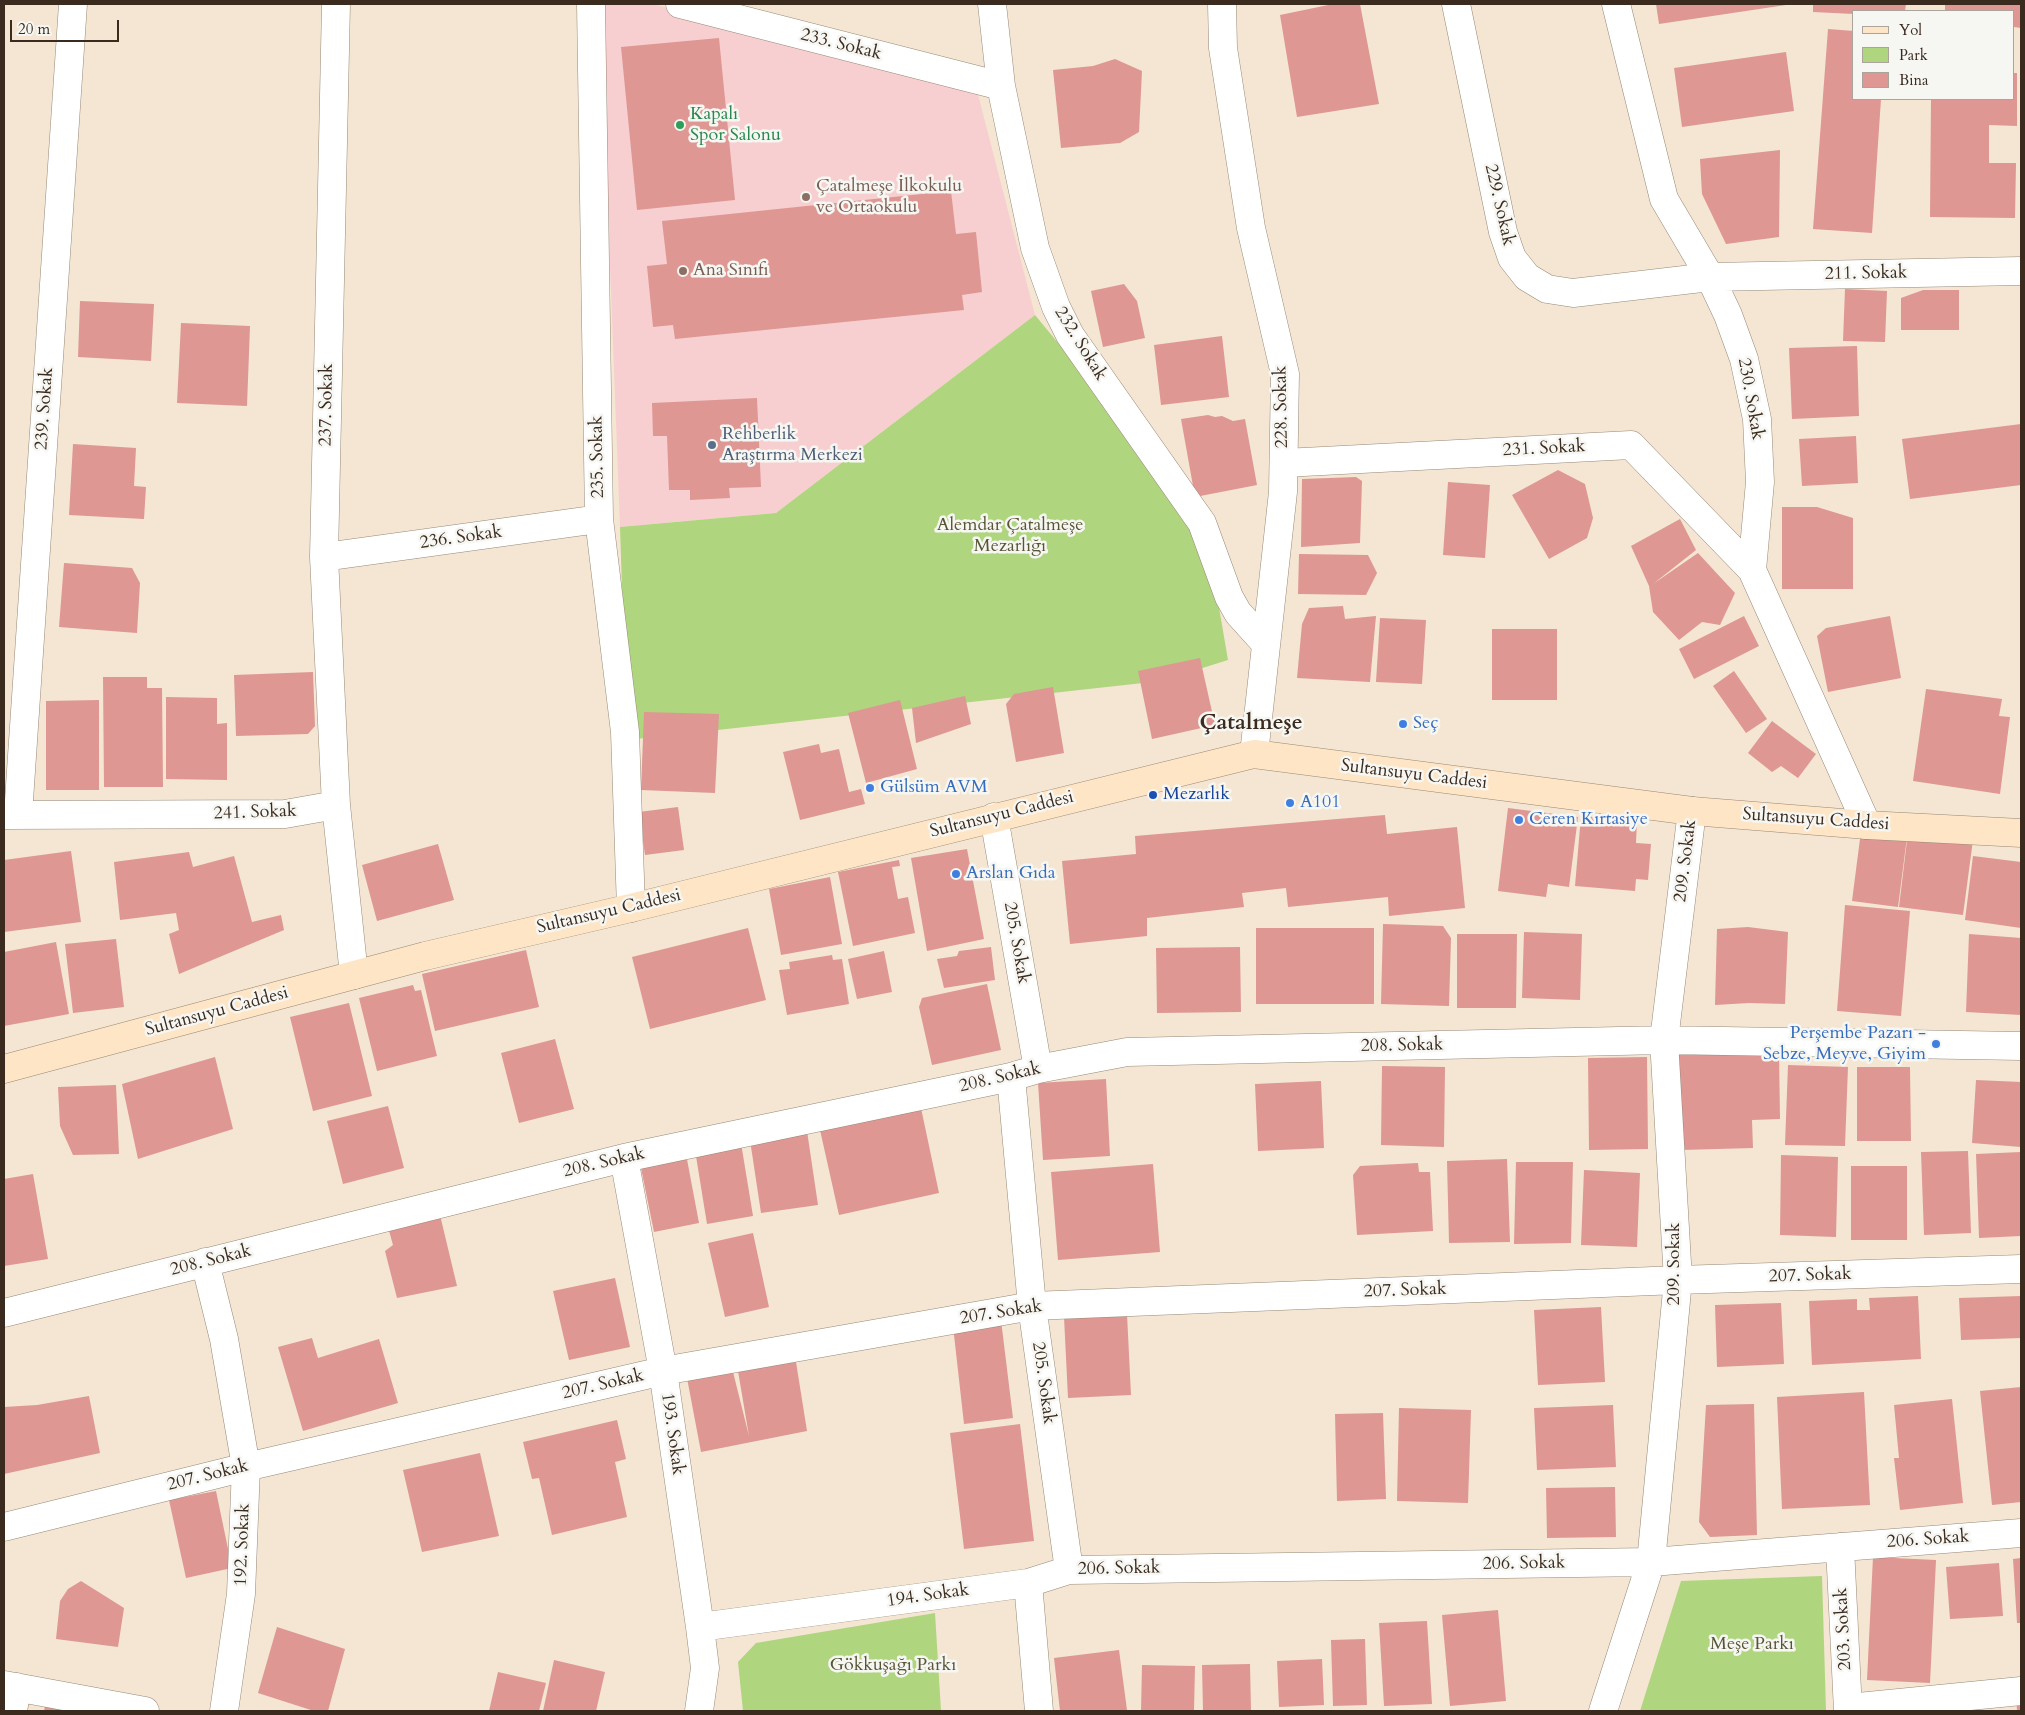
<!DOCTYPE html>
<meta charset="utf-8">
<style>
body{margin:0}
#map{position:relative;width:2025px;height:1715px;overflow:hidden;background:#f4e6d2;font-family:Cardo,serif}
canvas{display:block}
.frame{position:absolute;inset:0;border:5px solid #3b2a1e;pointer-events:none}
.legend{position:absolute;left:1852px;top:10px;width:162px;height:90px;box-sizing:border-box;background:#f6f6f2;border:1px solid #aba49d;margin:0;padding:6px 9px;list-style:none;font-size:15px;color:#3b2a1e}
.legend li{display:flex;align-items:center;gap:10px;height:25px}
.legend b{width:25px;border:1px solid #aba49d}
.scale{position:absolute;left:10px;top:20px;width:109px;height:22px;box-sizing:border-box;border:2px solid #3b2a1e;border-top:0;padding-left:6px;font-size:15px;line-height:18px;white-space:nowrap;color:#3b2a1e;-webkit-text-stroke:4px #f6f6f2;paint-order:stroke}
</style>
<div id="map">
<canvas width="2025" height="1715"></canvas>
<div class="frame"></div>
<ul class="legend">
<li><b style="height:6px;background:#fee5c5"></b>Yol</li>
<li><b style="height:14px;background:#afd57f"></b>Park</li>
<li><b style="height:14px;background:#de9793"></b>Bina</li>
</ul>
<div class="scale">20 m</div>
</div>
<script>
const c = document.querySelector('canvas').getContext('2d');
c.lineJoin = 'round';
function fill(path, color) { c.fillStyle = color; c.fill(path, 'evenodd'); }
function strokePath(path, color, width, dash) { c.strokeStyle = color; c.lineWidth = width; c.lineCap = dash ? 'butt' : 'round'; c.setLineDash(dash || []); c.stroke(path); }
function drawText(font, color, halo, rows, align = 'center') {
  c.font = font + ' Cardo,serif'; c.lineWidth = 5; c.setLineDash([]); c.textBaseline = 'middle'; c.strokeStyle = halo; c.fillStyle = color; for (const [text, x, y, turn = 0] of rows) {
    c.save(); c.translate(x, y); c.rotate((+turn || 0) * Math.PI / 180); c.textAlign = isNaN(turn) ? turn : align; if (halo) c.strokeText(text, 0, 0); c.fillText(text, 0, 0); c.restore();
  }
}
const built = new Path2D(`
 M600 4H652L974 79 1035 315 776 513 620 527Z`);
const green = new Path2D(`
 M1035 315 1204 520 1228 660 1161 681 627 740 620 527 776 513Z
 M1822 1576 1826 1711H1640L1681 1581Z
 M935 1613 941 1711H743L738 1662 756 1643Z`);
const building = new Path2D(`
 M1333 4H1360L1379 104 1297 117 1280 15Z
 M1656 4H1786V5L1659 24Z
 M1813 4H1906L1905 11H1854V14L1813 12Z
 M1945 4H2021V28L2014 27V11H1945Z
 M1828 29 1854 31V99H1881L1872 233 1813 229Z
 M719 38 735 200 637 210 621 47Z
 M1786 52 1794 111 1682 127 1674 68Z
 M1115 59 1142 71 1139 132 1120 143 1061 148 1053 70 1093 66Z
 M2014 73H2017V126L1989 125V163H2016L2015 218 1930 217 1931 99H2014Z
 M1780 150 1779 237 1726 244 1702 194 1700 159Z
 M951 191 956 234 976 232 982 292 962 295 964 310 675 339 673 325 653 327 647 266 667 264 662 221Z
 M1124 284 1137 301 1145 338 1103 347 1091 291Z
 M1845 289 1887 291 1885 342 1843 341Z
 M1923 290H1959V330H1901V298Z
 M80 301 154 304 151 361 78 357Z
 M181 323 250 326 247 406 177 403Z
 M1222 336 1229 397 1161 405 1154 345Z
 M1857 346 1859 416 1792 419 1789 348Z
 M757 398 761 487 729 488 730 498 690 500V490H669L667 436H653L652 403Z
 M1208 415 1215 417 1222 416 1233 421 1245 419 1257 485 1195 497 1181 419Z
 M2021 424V485L1910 499 1902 439Z
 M1856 436 1858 483 1802 486 1799 439Z
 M73 444 136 448 134 486 146 487 144 519 69 515Z
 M1558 470 1585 484 1593 518 1587 538 1549 559 1512 495Z
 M1356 477 1362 481 1360 543 1301 547 1302 479Z
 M1448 482 1490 485 1485 558 1443 555Z
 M1782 507H1817L1853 518V589H1782Z
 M1680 519 1696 550 1653 584 1698 553 1735 593 1720 625 1702 622 1679 640 1653 612 1649 586 1631 546Z
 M1299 554 1368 555 1377 573 1366 595 1298 594Z
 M64 563 132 568 140 583 137 633 59 627Z
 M1343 606 1345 619 1376 616 1370 682 1297 678 1302 624 1309 608Z
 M1744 616 1759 646 1694 679 1679 649Z
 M1890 616 1901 678 1828 692 1817 636 1826 628Z
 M1380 618 1426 620 1422 684 1376 682Z
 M1492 629H1557V700H1492Z
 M1200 658 1215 725 1152 739 1138 671Z
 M1734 671 1767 719 1746 733 1713 686Z
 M313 672 315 726 308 734 236 736 234 675Z
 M103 677H147V688H162L163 787H104Z
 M1053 687 1064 753 1016 762 1006 704 1014 694Z
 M1926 689 2002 699 1999 716 2010 717 2000 794 1913 781Z
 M965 696 971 724 916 743 912 708Z
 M166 697 217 698V724L227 723V780L166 779Z
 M99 700V790H46V701Z
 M900 700 917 769 866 783 848 713Z
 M644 712 719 714 715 793 641 790Z
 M1772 721 1816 754 1798 778 1781 766 1772 772 1748 753Z
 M819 744 821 753 839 749 849 792 861 789 865 804 800 820 783 752Z
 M678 807 684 850 645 855 639 812Z
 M1508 808 1578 817 1569 887 1548 884 1546 897 1498 891Z
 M1385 815 1387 834 1457 827 1465 908 1389 916 1388 897 1288 907 1286 888 1242 893 1244 907 1147 918V936L1070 944 1062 861 1136 854 1135 836Z
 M1581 816 1637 820 1636 843 1651 844 1648 880 1636 879 1635 891 1575 886Z
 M1861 831 1907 837 1898 907 1852 901Z
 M1908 832 1973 840 1963 915 1899 907Z
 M438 844 454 900 377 921 362 865Z
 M967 849 984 939 927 951 911 858Z
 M71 851 81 922 4 932V860Z
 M189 852 193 867 234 856 252 922 281 915 284 930 179 974 169 934 179 930 176 913 120 920 114 862Z
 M1973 856 2021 862V928L1965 920Z
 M899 860 900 866 892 867 898 899 908 897 915 933 853 946 838 872Z
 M830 877 842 944 781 955 769 889Z
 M1845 905 1910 911 1901 1016 1837 1011Z
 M1383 924 1443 926 1451 938 1449 1006 1381 1004Z
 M1748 927 1788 932 1785 1004 1749 1003 1715 1005 1717 929Z
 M748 928 766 1000 650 1029 632 957Z
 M1256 928H1374V1004H1256Z
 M1524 932 1582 934 1580 1000 1522 998Z
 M1457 934H1517L1516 1008H1457Z
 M1969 934 2021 938V1015L1966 1012Z
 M116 939 124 1007 73 1013 65 944Z
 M56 942 69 1014 4 1026V952Z
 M991 947 995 980 944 988 937 959 957 956 959 951Z
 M1240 947 1241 1012 1157 1013 1156 948Z
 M526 950 539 1007 435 1031 422 974Z
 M884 951 892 992 857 999 848 959Z
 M832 955 833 960 842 959 849 1004 787 1015 779 970 790 969 789 962Z
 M987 984 1001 1050 932 1065 919 1007 922 998Z
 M413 985 415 991 421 990 437 1056 377 1071 359 998Z
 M349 1003 372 1096 313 1111 290 1017Z
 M555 1039 574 1109 519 1123 501 1053Z
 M1779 1053 1780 1119 1752 1120 1753 1148 1681 1150 1678 1055Z
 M215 1057 233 1129 138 1159 122 1084Z
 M1647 1057 1648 1149 1589 1150 1588 1058Z
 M1788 1065 1848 1067 1845 1146 1785 1145Z
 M1382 1066 1445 1067 1444 1147 1381 1145Z
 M1857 1067H1910L1911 1141H1857Z
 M1106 1079 1110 1156 1043 1160 1038 1083Z
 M1976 1080 2021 1082V1147L1972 1143Z
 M1321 1081 1324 1148 1258 1151 1255 1084Z
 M116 1085 119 1154 73 1155 60 1126 58 1087Z
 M388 1106 404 1168 343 1184 327 1121Z
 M921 1108 939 1193 839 1215 820 1130Z
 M807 1131 818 1205 761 1213 750 1140Z
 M741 1143 753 1216 707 1224 695 1150Z
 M1968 1151 1971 1233 1924 1235 1921 1152Z
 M2021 1152V1236L1979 1238 1976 1154Z
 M686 1154 699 1223 654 1232 640 1163Z
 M1781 1155 1838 1157 1836 1237 1780 1235Z
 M1507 1159 1510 1242 1449 1243 1447 1161Z
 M1516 1162H1573L1571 1243 1514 1244Z
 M1418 1163 1419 1172H1430L1433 1231 1357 1235 1353 1175 1360 1166Z
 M1153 1164 1160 1252 1058 1260 1051 1172Z
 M1851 1166H1907V1240H1851Z
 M1584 1170 1640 1173 1637 1247 1581 1245Z
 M33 1174 48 1259 4 1266V1179Z
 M440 1215 457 1286 397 1298 385 1251 393 1245 388 1227Z
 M753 1233 769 1307 725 1317 708 1243Z
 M615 1278 630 1347 569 1360 553 1291Z
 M1918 1296 1921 1359 1812 1365 1809 1301 1857 1299V1310H1870L1869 1298Z
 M2021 1296V1338L1961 1340 1959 1298Z
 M1781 1303 1784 1364 1717 1367 1715 1305Z
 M1601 1307 1605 1382 1538 1385 1534 1310Z
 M1127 1314 1131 1395 1068 1398 1064 1317Z
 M1001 1320 1013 1418 964 1424 953 1326Z
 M312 1338 318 1358 379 1339 398 1403 303 1431 278 1347Z
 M796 1362 807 1431 701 1452 687 1378 733 1372 749 1436 738 1371Z
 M2021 1387V1502L1992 1505 1980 1391Z
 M1864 1392 1870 1505 1782 1509 1777 1397Z
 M89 1396 100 1453 4 1474V1407L37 1405Z
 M1952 1399 1963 1503 1900 1510 1894 1458H1899L1894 1405Z
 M1754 1404 1757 1535 1710 1537 1699 1522 1706 1405Z
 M1613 1405 1616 1467 1537 1470 1534 1408Z
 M1399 1408 1471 1410 1468 1503 1397 1501Z
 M1383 1413 1386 1499 1337 1501 1335 1414Z
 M617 1420 626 1459 615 1462 627 1517 552 1535 539 1478 532 1479 523 1442Z
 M1020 1424 1034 1541 964 1549 950 1433Z
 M480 1453 499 1536 422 1552 403 1470Z
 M1615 1487 1616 1537 1547 1538 1546 1488Z
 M216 1491 232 1568 186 1578 169 1500Z
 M1873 1557 1936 1560 1930 1683 1867 1680Z
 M2021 1558V1623H2017L2013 1559Z
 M1999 1563 2003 1616 1950 1619 1946 1567Z
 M81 1581 124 1608 118 1647 56 1639 60 1601 68 1589Z
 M1498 1610 1506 1701 1450 1706 1442 1615Z
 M1427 1621 1432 1704 1384 1706 1379 1623Z
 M277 1627 345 1649 328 1711H314L258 1693Z
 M1365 1639 1367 1705 1333 1706 1331 1640Z
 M1119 1650 1127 1710 1060 1711 1054 1658Z
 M1322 1659 1324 1705 1279 1707 1277 1661Z
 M554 1660 605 1672 596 1711H543Z
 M1250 1664 1251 1711H1203L1202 1665Z
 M1142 1665 1195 1666 1194 1711H1141Z
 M498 1672 546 1683 539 1711H489Z
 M2016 1696H2021V1711H2017Z
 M46 1701 85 1711H44Z`);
const street = new Path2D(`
 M591 4 599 519 625 732 631 908
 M680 4 1001 86
 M992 4 1001 86 1035 248 1056 307 1070 335 1202 523 1229 597 1238 613 1266 644
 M1222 4 1223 48 1251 228 1285 374 1283 492 1254 754
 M1456 4 1503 232 1512 258 1527 277 1547 289 1573 293 1710 277 2021 271
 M1616 4 1664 199 1710 277 1728 315 1744 359 1757 419 1760 482 1752 570 1867 825
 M1284 463 1631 445 1752 570
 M324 557 599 519
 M336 805 324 557 336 4
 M4 815 285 814 336 805 354 975
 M18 815 73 4
 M994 817 1038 1069
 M1011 1077 1032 1306 1069 1570
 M624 1158 663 1371 700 1627 705 1668 699 1711
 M205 1262 224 1339 246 1467 241 1594 224 1711
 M4 1313 624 1158 1011 1077 1038 1069 1127 1052 1664 1040 2021 1046
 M4 1527 246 1467 663 1371 1032 1306 1678 1280 2021 1269
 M1840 1547 1848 1711
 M1028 1583 1069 1570 1651 1562 2021 1533
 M700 1627 1028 1583 1039 1711
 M4 1685 145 1711
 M1848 1708 2021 1691
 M13 1711 17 1687
 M1603 1711 1651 1562 1678 1280 1664 1040 1692 811`);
const secondary = new Path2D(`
 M4 1069 425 956 631 908 1254 754 1692 811 1867 825 2021 833`);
const markers = [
 [680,125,5,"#2e9e5b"],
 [806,197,5,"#8d6e63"],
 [683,271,5,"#8d6e63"],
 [712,445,5,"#5c6f8a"],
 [1403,724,5,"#3f7fe0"],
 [870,788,5,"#3f7fe0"],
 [1153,795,5,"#1a4fb4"],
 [1290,803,5,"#3f7fe0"],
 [1519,820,5,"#3f7fe0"],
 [956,874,5,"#3f7fe0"],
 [1936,1044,5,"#3f7fe0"]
];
const streetNames = [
 ["233. Sokak",841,45,14],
 ["229. Sokak",1499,205,77],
 ["211. Sokak",1866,274,-1],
 ["232. Sokak",1080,344,58],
 ["230. Sokak",1750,399,80],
 ["237. Sokak",327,405,-89],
 ["228. Sokak",1282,407,-91],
 ["239. Sokak",45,409,-86],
 ["231. Sokak",1544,449,-3],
 ["235. Sokak",598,457,-91],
 ["236. Sokak",461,538,-8],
 ["Sultansuyu Caddesi",1414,775,7],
 ["241. Sokak",255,813,-2],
 ["Sultansuyu Caddesi",1002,815,-14],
 ["Sultansuyu Caddesi",1816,820,4],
 ["209. Sokak",1686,861,-83],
 ["Sultansuyu Caddesi",609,912,-13],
 ["205. Sokak",1016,943,80],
 ["Sultansuyu Caddesi",217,1012,-15],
 ["208. Sokak",1402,1046,-1],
 ["208. Sokak",1000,1078,-13],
 ["208. Sokak",604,1163,-13],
 ["208. Sokak",211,1261,-14],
 ["209. Sokak",1675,1264,-90],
 ["207. Sokak",1810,1276,-2],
 ["207. Sokak",1405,1291,-2],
 ["207. Sokak",1001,1313,-9],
 ["205. Sokak",1043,1383,82],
 ["207. Sokak",603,1385,-13],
 ["193. Sokak",672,1434,82],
 ["207. Sokak",208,1476,-14],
 ["206. Sokak",1928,1540,-4],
 ["192. Sokak",243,1545,-88],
 ["206. Sokak",1524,1564,-1],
 ["206. Sokak",1119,1569,-1],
 ["194. Sokak",928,1596,-8],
 ["203. Sokak",1844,1629,-93]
];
const leisureNames = [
 ["Kapalı",690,115],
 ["Spor Salonu",690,136]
];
const educationNames = [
 ["Çatalmeşe İlkokulu",816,187],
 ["ve Ortaokulu",816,208],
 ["Ana Sınıfı",693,271]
];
const serviceNames = [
 ["Rehberlik",722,435],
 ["Araştırma Merkezi",722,456]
];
const parkNames = [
 ["Alemdar Çatalmeşe",1010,526],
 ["Mezarlığı",1010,547],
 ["Meşe Parkı",1752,1645],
 ["Gökkuşağı Parkı",893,1666]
];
const shopNames = [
 ["Seç",1413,724],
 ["Gülsüm AVM",880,788],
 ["A101",1300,803],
 ["Ceren Kırtasiye",1529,820],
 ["Arslan Gıda",966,874],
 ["Perşembe Pazarı -",1926,1034,"right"],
 ["Sebze, Meyve, Giyim",1926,1055,"right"]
];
const transitNames = [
 ["Mezarlık",1163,795]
];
const districtNames = [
 ["Çatalmeşe",1251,724]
];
fill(built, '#f7cfd0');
fill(green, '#afd57f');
fill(building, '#de9793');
strokePath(street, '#988878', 29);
strokePath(secondary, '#988878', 29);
strokePath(street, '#fff', 28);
strokePath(secondary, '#fee5c5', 28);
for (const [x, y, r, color] of markers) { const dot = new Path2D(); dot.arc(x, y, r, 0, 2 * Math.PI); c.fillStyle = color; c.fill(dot); strokePath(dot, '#f6f6f2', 2); }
drawText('18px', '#3b2a1e', '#f6f6f2', streetNames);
drawText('18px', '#27864d', '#f6f6f2', leisureNames, 'left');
drawText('18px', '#785e54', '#f6f6f2', educationNames, 'left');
drawText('18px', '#4e5e75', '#f6f6f2', serviceNames, 'left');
drawText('18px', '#585536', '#f6f6f2', parkNames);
drawText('18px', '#366cbe', '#f6f6f2', shopNames, 'left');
drawText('18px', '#164399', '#f6f6f2', transitNames, 'left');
drawText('bold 22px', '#3b2a1e', '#f6f6f2', districtNames);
</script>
